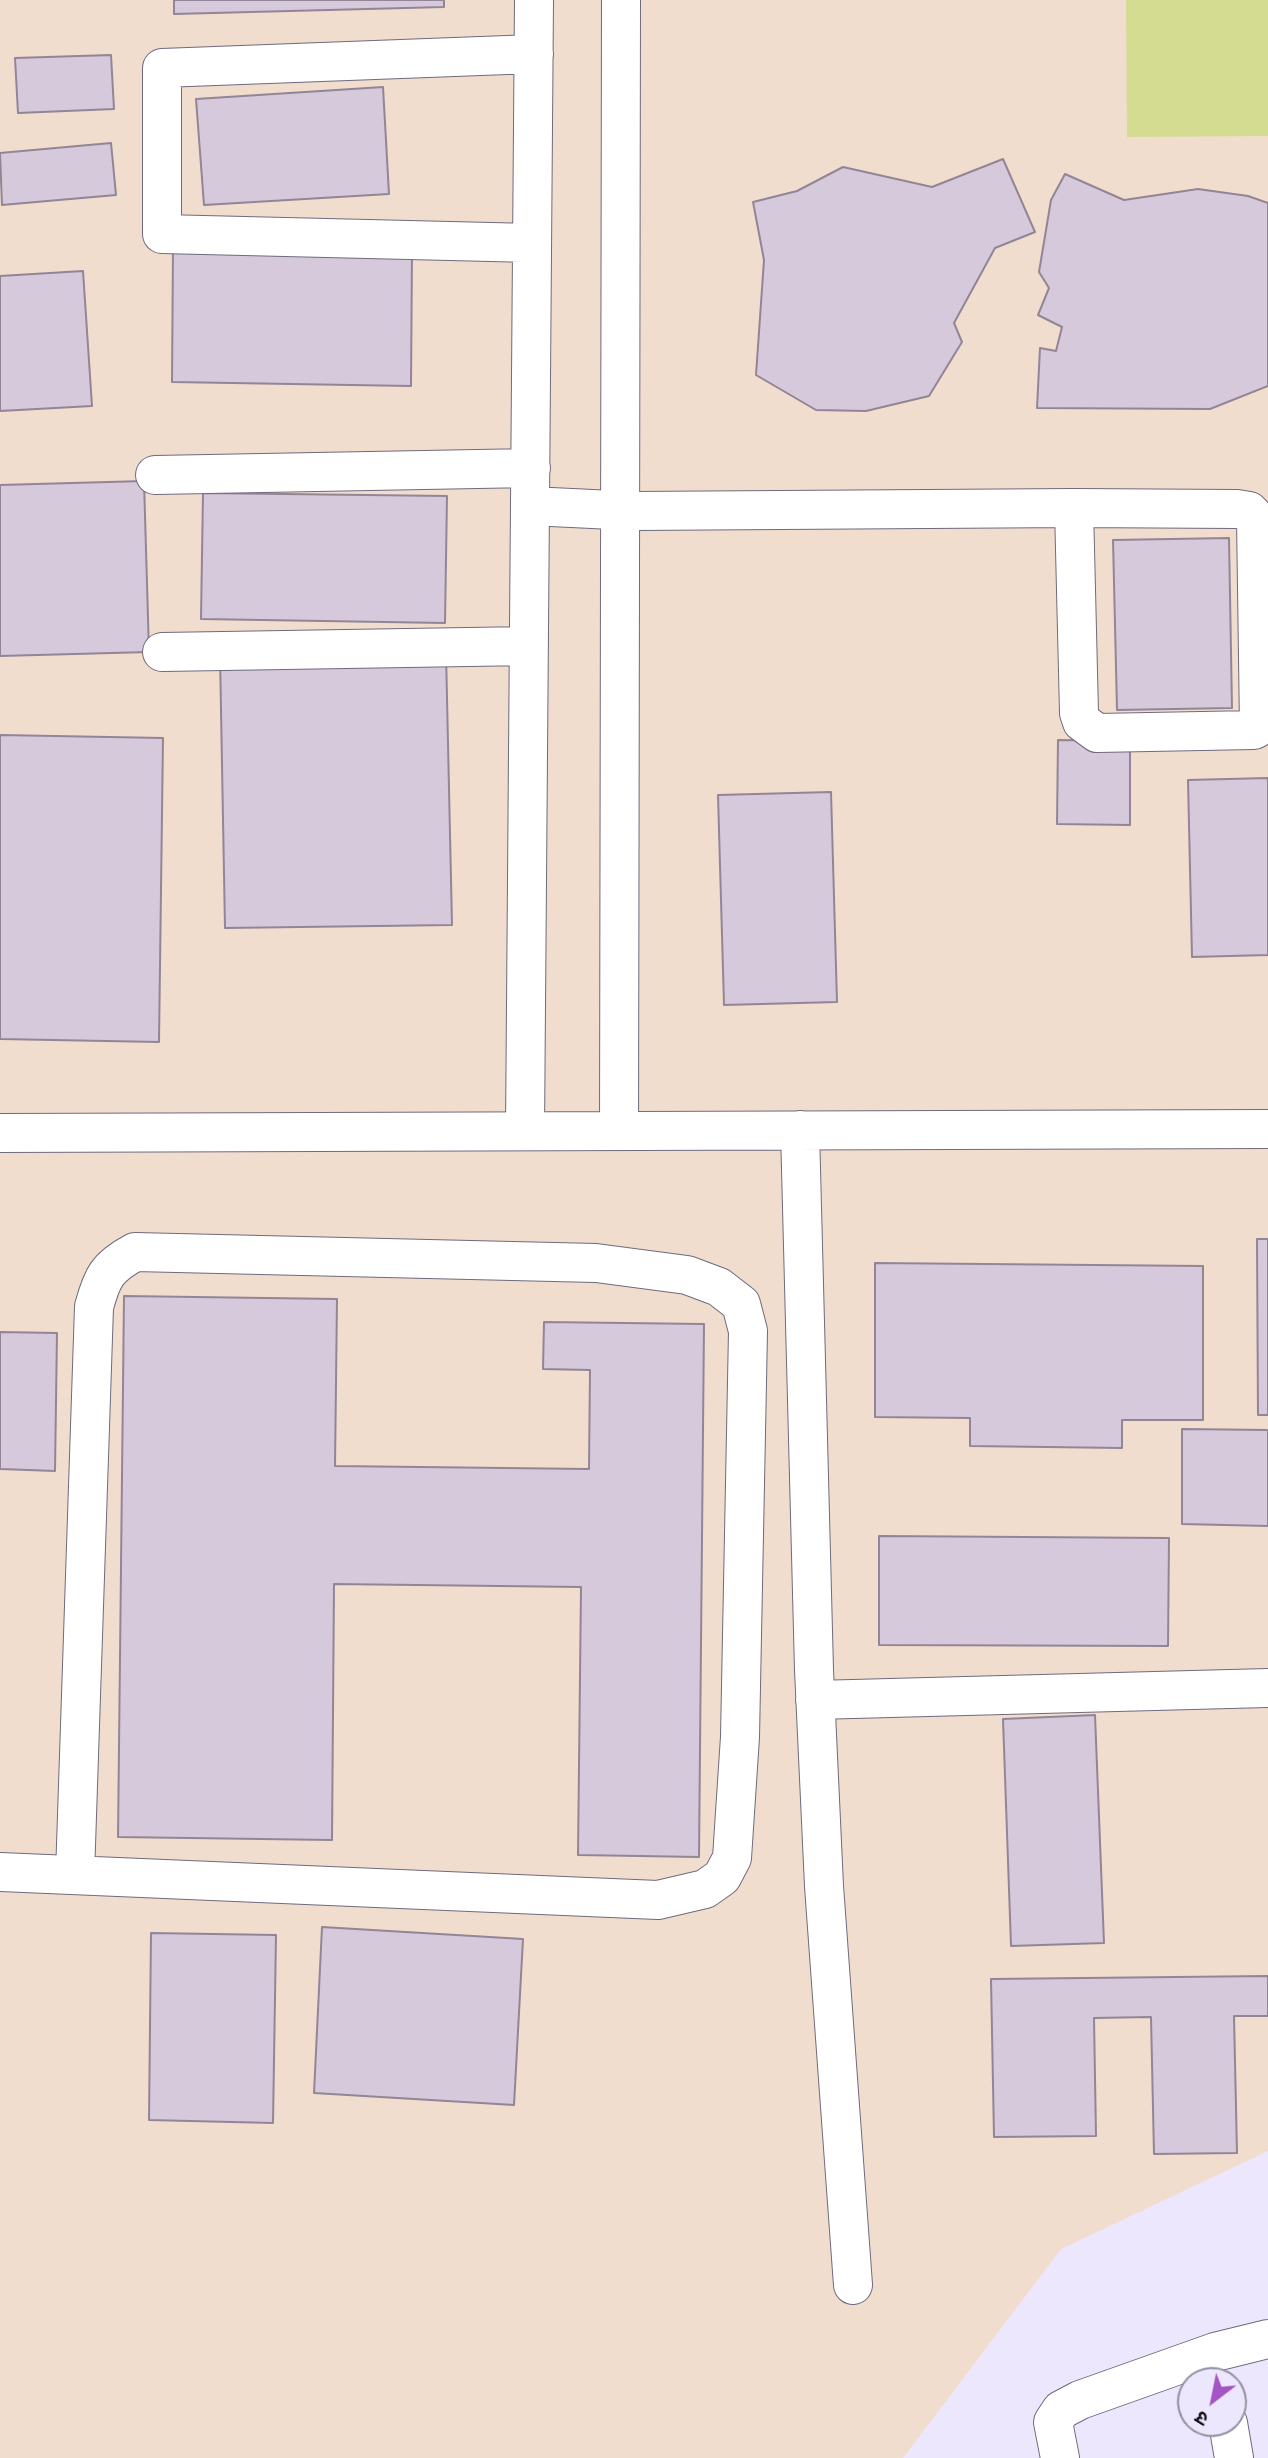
<!DOCTYPE html>
<meta charset="utf-8">
<style>
body{margin:0}
#map{position:relative;width:1268px;height:2458px;overflow:hidden;background:#ece7fc;font-family:"Roboto Serif","Noto Sans Devanagari",serif}
canvas{display:block}
.north{position:absolute;left:1177px;top:2367px;width:70px;height:70px;box-sizing:border-box;background:#ece7fc;border:2px solid #9491a0;border-radius:50%;rotate:212deg;font-size:19px;font-weight:700;line-height:28px;text-align:center;color:#110f16}
.north::after{content:'';display:block;margin:auto;width:24px;height:32px;background:#a554c5;clip-path:polygon(50% 0,100% 100%,50% 72%,0 100%)}
</style>
<div id="map">
<canvas width="1268" height="2458"></canvas>
<div class="north">उ</div>
</div>
<script>
const c = document.querySelector('canvas').getContext('2d');
c.lineJoin = 'round';
function fill(path, color) { c.fillStyle = color; c.fill(path, 'evenodd'); }
function strokePath(path, color, width, dash) { c.strokeStyle = color; c.lineWidth = width; c.lineCap = dash ? 'butt' : 'round'; c.setLineDash(dash || []); c.stroke(path); }
const industrial = new Path2D(`
 M0 0H1268V2151L1061 2249 903 2458H0Z`);
const green = new Path2D(`
 M1126 0H1268V136L1127 137Z`);
const building = new Path2D(`
 M174 0H444V7L174 14Z
 M111 55 114 109 18 113 15 58Z
 M383 87 389 194 204 205 196 99Z
 M111 143 116 195 2 205 0 153Z
 M1003 159 1035 232 995 248 954 323 962 342 929 396 866 411 816 410 756 375 764 260 753 202 797 191 843 167 932 187Z
 M1065 174 1124 200 1198 189 1248 196 1268 203V386L1210 409 1037 408 1040 348 1056 351 1062 327 1038 315 1049 288 1039 272 1051 200Z
 M173 248 412 251 411 386 172 382Z
 M83 271 92 406 0 411V276Z
 M144 481 149 652 0 656V485Z
 M203 493 447 496 445 623 201 619Z
 M1229 538 1232 708 1117 710 1113 540Z
 M446 652 452 925 225 928 220 655Z
 M0 735 163 738 159 1042 0 1039Z
 M1058 740 1130 741V825L1057 824Z
 M1268 778V955L1192 957 1188 780Z
 M831 792 837 1002 724 1005 718 795Z
 M1257 1239H1268V1415H1258Z
 M875 1263 1203 1266V1420H1122V1448L970 1446V1418L875 1417Z
 M124 1296 337 1299 335 1466 589 1469 590 1370 543 1369 544 1322 704 1324 699 1857 578 1855 581 1587 334 1584 332 1840 118 1837Z
 M0 1332 57 1333 55 1471 0 1469Z
 M1182 1429 1268 1430V1526L1182 1524Z
 M879 1536 1169 1538 1168 1646 879 1645Z
 M1095 1715 1104 1943 1011 1946 1003 1719Z
 M322 1927 523 1939 514 2105 314 2093Z
 M151 1933 276 1935 273 2123 149 2120Z
 M1268 1976V2016H1234L1237 2153 1154 2154 1151 2017 1094 2018 1096 2136 994 2137 991 1979Z`);
const minor = new Path2D(`
 M532 243 162 234V68L534 54
 M155 475 531 468
 M530 506 634 511 1074 508 1079 713 1082 722 1097 733 1254 730 1259 727 1256 518 1249 511 1237 509 1074 508
 M162 652 529 646
 M800 1130 814 1670 824 1886 853 2285
 M525 1131 534 0
 M619 1131 621 0
 M0 1133 1268 1129
 M815 1700 1268 1688
 M0 1872 658 1900 705 1889 722 1877 732 1858 740 1737 748 1331 741 1304 719 1287 687 1275 596 1263 135 1252C107 1267 102 1277 94 1307L75 1875
 M1228 2423 1234 2458
 M1060 2458 1053 2422 1061 2410 1080 2400 1215 2352 1268 2339`);
fill(industrial, '#f1ddce');
fill(green, '#d4dc91');
fill(building, '#d6c9db');
strokePath(building, '#928596', 2);
strokePath(minor, '#6f6a7d', 40);
strokePath(minor, '#fff', 38);
</script>
